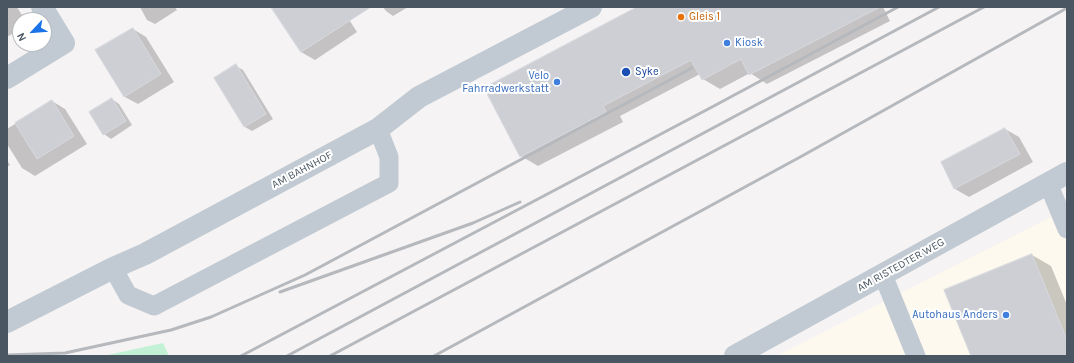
<!DOCTYPE html>
<style>
body{margin:0}
#map{position:relative;width:1074px;height:363px;overflow:hidden;background:#f5f3f3;font-family:Karla,sans-serif}
canvas{display:block}
.frame{position:absolute;inset:0;border:8px solid #4a5661;pointer-events:none}
.north{position:absolute;left:12px;top:12px;width:40px;height:40px;box-sizing:border-box;background:#fff;border:1px solid #b7bbc0;border-radius:50%;rotate:244deg;font-size:11px;font-weight:700;line-height:16px;text-align:center;color:#4a5661}
.north::after{content:'';display:block;margin:auto;width:14px;height:18px;background:#1a73e8;clip-path:polygon(50% 0,100% 100%,50% 72%,0 100%)}
</style>
<div id="map">
<canvas width="1074" height="363"></canvas>
<div class="frame"></div>
<div class="north">N</div>
</div>
<script>
const c = document.querySelector('canvas').getContext('2d');
c.lineJoin = 'round';
function fill(path, color) { c.fillStyle = color; c.fill(path, 'evenodd'); }
function strokePath(path, color, width, dash) { c.strokeStyle = color; c.lineWidth = width; c.lineCap = dash ? 'butt' : 'round'; c.setLineDash(dash || []); c.stroke(path); }
function drawText(font, color, halo, rows, align = 'center') {
  c.font = font + ' Karla,sans-serif'; c.lineWidth = 4; c.setLineDash([]); c.textBaseline = 'middle'; c.strokeStyle = halo; c.fillStyle = color; for (const [text, x, y, turn = 0] of rows) {
    c.save(); c.translate(x, y); c.rotate((+turn || 0) * Math.PI / 180); c.textAlign = isNaN(turn) ? turn : align; if (halo) c.strokeText(text, 0, 0); c.fillText(text, 0, 0); c.restore();
  }
}
const commercial = new Path2D(`
 M1067 209V356H776Z`);
const green = new Path2D(`
 M163 343 169 356H103Z`);
const shadow = new Path2D(`
 M7 7H17L25 20H20V29L7 37Z
 M140 7H175L177 10 155 24 147 20Z
 M272 7H341L357 32 315 60 301 52Z
 M383 7H408L393 16 386 11Z
 M639 7H883L890 21 767 84 750 73 720 89 703 79 700 74 620 116 623 122 538 166 521 156Z
 M133 29 146 37 174 82 138 104 125 97Z
 M236 66 243 70 273 119 252 131 245 127Z
 M112 99 119 104 132 125 111 139 104 134Z
 M52 101 65 109 87 144 35 176 22 168 7 144V129Z
 M1005 129 1019 137 1033 162 969 197 955 189 943 163Z
 M7 160 10 165 7 167Z
 M1032 255 1051 266 1067 305V356H972Z`);
const building = new Path2D(`
 M271 7H371L301 52Z
 M637 7H880L749 75 741 59 702 80 691 60 603 106 606 112 520 157 484 88Z
 M133 28 161 74 124 97 95 50Z
 M236 64 266 114 244 127 214 78Z
 M112 98 126 121 103 135 89 112Z
 M52 100 74 136 37 159 15 123Z
 M1005 128 1020 154 954 189 941 162Z
 M1032 254 1067 340V356H971L944 290Z`);
const lane = new Path2D(`
 M1048 183 1067 229
 M113 268 128 295 154 306 389 183V157L378 129
 M883 275 916 356`);
const street = new Path2D(`
 M7 78 64 43 42 7
 M7 322 113 268 145 254 378 129 419 97 591 7
 M735 356 1067 173`);
const rail = new Path2D(`
 M280 292 473 223 520 202
 M7 355 65 353 171 330 211 317 305 275 692 68
 M241 356 712 107 898 7
 M287 356 939 7
 M330 356 984 7
 M434 356 802 156 1067 8`);
const markers = [
 [681,17,4,"#e8710a"],
 [727,43,4,"#3f7fe0"],
 [626,72,5,"#1a4fb4"],
 [557,82,4,"#3f7fe0"],
 [1006,315,4,"#3f7fe0"]
];
const foodNames = [
 ["Gleis 1",689,17]
];
const shopNames = [
 ["Kiosk",735,43,"left"],
 ["Velo",549,76],
 ["Fahrradwerkstatt",549,89],
 ["Autohaus Anders",998,315]
];
const transitNames = [
 ["Syke",635,72]
];
const streetNames = [
 ["AM BAHNHOF",302,170,-28],
 ["AM RISTEDTER WEG",901,265,-29]
];
fill(commercial, '#fdf9ef');
fill(green, '#c3f1d5');
fill(shadow, '#0003');
fill(building, '#cdcfd5');
strokePath(building, '#d7d9de', 1);
strokePath(lane, '#c1cad2', 19);
strokePath(street, '#c1cad2', 22);
strokePath(rail, '#b5b8bd', 3);
for (const [x, y, r, color] of markers) { const dot = new Path2D(); dot.arc(x, y, r, 0, 2 * Math.PI); c.fillStyle = color; c.fill(dot); strokePath(dot, '#fff', 1.5); }
drawText('11px', '#c56008', '#fff', foodNames, 'left');
drawText('11px', '#366cbe', '#fff', shopNames, 'right');
drawText('11px', '#164399', '#fff', transitNames, 'left');
drawText('11px', '#4a5661', '#fff', streetNames);
</script>
